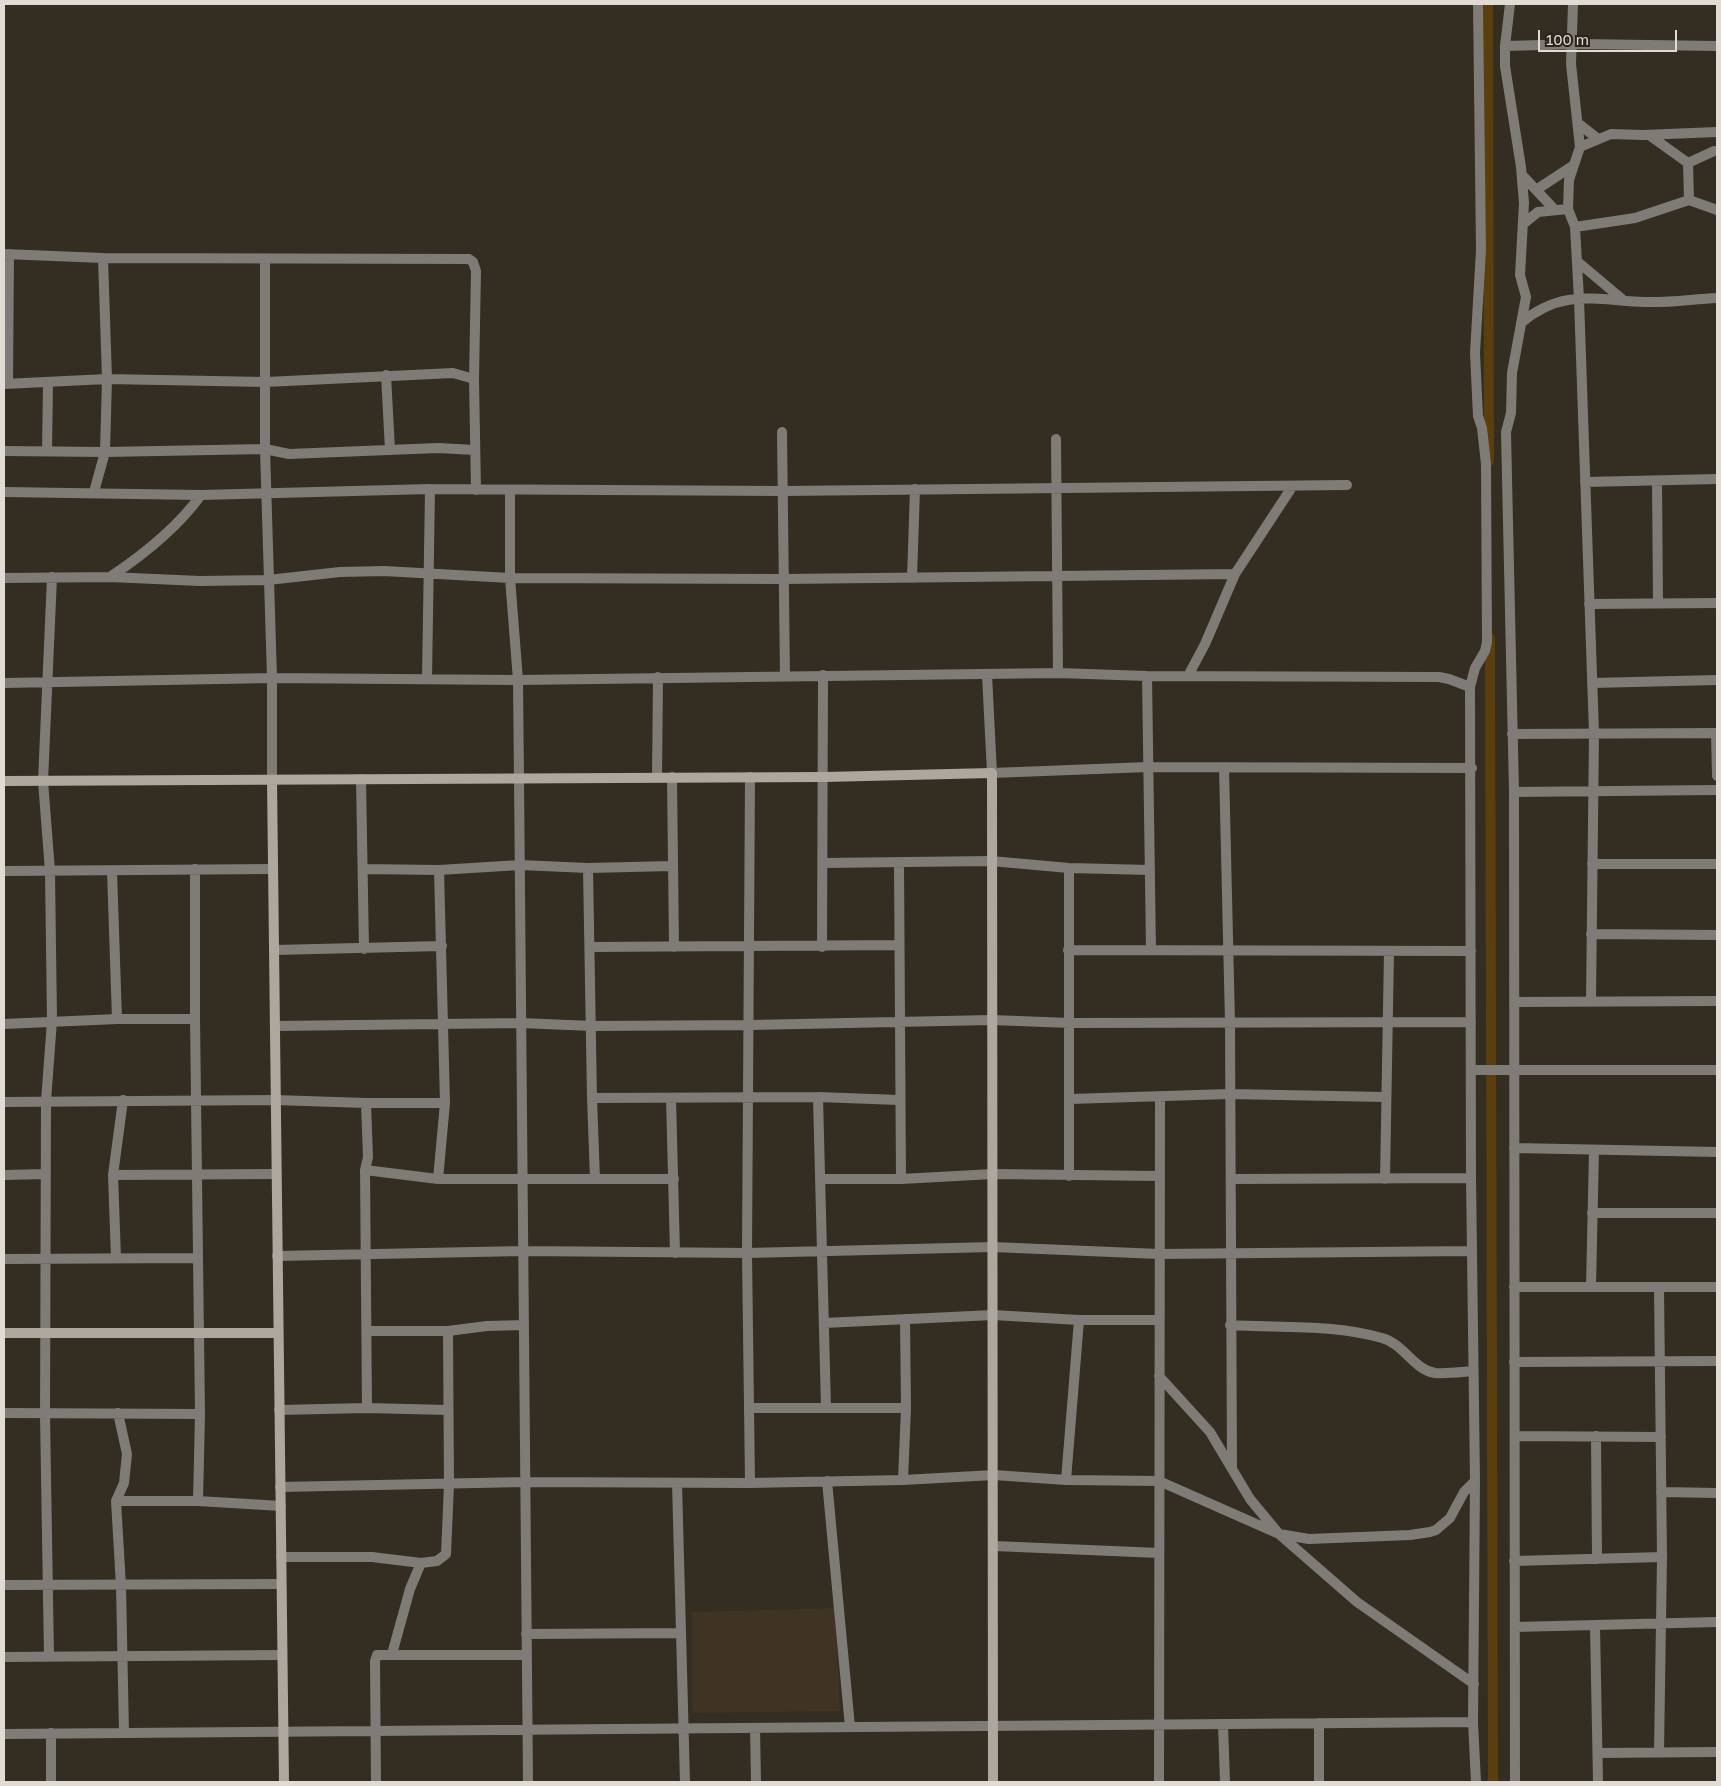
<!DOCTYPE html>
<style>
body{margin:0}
#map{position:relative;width:1721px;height:1786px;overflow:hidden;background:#342d22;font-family:"Golos Text",sans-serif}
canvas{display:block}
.frame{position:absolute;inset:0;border:5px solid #e0dbd5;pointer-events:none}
.scale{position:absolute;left:1538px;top:30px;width:139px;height:22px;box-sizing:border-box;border:2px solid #e0dbd5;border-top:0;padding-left:6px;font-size:15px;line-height:18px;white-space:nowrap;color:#e0dbd5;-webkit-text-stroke:4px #2a2319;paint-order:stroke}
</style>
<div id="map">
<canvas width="1721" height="1786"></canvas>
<div class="frame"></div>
<div class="scale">100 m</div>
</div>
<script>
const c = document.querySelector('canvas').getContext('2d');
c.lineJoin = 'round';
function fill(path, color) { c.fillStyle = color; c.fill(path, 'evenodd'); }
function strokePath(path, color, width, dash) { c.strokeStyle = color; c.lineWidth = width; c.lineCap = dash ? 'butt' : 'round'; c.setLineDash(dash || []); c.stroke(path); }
const built = new Path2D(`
 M835 1608 840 1711 692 1713V1612Z`);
const canal = new Path2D(`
 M1488 4 1489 461
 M1490 638 1493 1782`);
const street = new Path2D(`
 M1573 4 1571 64 1580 147
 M1505 46 1510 4
 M1579 124 1598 139
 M1649 135 1688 163 1689 200
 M1688 163 1714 151
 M1522 175 1554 209
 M1536 190 1574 165
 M1523 224 1538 212 1568 209
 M1575 227 1635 218 1689 200 1717 210
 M4 254 103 258 469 259 473 262 476 271 474 379 476 490
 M265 259V449L272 678V780
 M1578 262 1622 299
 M1521 323C1562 288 1596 300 1645 302 1669 303 1693 299 1717 298
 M386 375 390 450
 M4 384 107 379 266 382 453 373 474 379
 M8 384 9 254
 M782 432 785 676
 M1056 439 1058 673
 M4 451 105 452 265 449 289 454 438 448 475 450
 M47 451 48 383
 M1657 481 1658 603
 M1585 482 1717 479
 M510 490V578L518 680 519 779 528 1782
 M4 492 201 495 430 489 783 491 1347 485
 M94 492 105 452 107 379 103 258
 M110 577C143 555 178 527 201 495
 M4 578 110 577 200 581 268 580 340 572 384 571 510 578 784 579 1235 574
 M912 578 915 489
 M1589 604 1717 603
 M987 675 992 773 1148 767 1472 768
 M1147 676 1151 950
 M1188 676 1205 644 1235 574 1292 487
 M427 679 430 489
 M4 683 272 678 518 680 1058 673 1147 676 1439 677 1449 679 1470 687
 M1592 683 1717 680
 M1716 733 1717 776
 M1512 734 1717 733
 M1224 767 1230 1023 1232 1467
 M657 777 658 677
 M672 777 674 947
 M361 779 364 949
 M1514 792 1717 790
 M823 863 991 861 1069 868 1150 870
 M899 863 901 1179
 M1592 864H1717
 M588 868 592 1098 595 1179
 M1069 868V1176
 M195 869V1019L200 1414 198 1501
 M363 869 439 870 520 865 588 868 672 866
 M4 871 273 869
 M112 871 117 1019
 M1591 934 1717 935
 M590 947 899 945
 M822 947 823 675
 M274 950 442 946
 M1068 950 1471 951
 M1591 1001 1594 733 1579 299 1575 227 1568 209 1569 180 1580 147 1611 134 1643 135 1717 132
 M1514 1002 1717 1001
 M4 1024 117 1019H195
 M275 1026 521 1023 592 1026 750 1025 992 1020 1070 1023 1471 1022
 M1471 1070H1717
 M818 1097 826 1408
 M592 1098 818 1097 899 1100
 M671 1098 675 1253
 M1070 1099 1229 1094 1385 1097
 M4 1102 275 1100 366 1103H445
 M366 1103 368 1157 365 1170 367 1408
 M1514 1148 1717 1152
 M365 1170 438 1179H674
 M4 1175 46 1174
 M113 1175 276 1174
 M438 1179 445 1103 439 870
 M822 1179H901L993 1174 1159 1176
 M1231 1179 1471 1178
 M1385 1179 1389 952
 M1592 1213H1717
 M277 1256 523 1251 747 1253 993 1247 1159 1254 1472 1251
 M116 1258 113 1175 123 1100
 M4 1259 198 1258
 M1514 1287H1717
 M1591 1287 1594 1150
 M1659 1288 1662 1557 1659 1752
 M824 1323 993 1315 1079 1320H1159
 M1230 1325C1280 1328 1334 1324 1382 1338 1404 1344 1414 1370 1435 1373 1447 1374 1461 1372 1473 1371
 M367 1331H448L487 1326 524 1325
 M1514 1362 1717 1361
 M1159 1376 1210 1432 1250 1499 1279 1534 1357 1602 1474 1684
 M750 1408H906
 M279 1410 367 1408 448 1410
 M4 1413 200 1414
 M118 1413 127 1454 124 1483 116 1501 121 1586 124 1733
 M1515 1436 1661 1437
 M1596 1436 1597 1559
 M903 1480 906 1408 905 1319
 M1066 1480 1079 1320
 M827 1481 850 1727
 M677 1483 685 1782
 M750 1483 747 1253 750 777
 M280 1487 525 1482 750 1483 903 1480 994 1475 1066 1480 1159 1481 1279 1534 1309 1539 1410 1535 1430 1532 1436 1530 1450 1518 1464 1492 1475 1481
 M1661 1492 1717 1493
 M116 1501H198L281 1506
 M994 1546 1159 1553
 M281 1557H372L421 1563 437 1561 446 1554 449 1485 448 1331
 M1514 1561 1662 1557
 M4 1585 281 1584
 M1595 1626 1598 1782
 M1515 1627 1717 1622
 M526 1634 679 1633
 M392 1654 410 1589 421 1563
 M49 1656 45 1415 46 1101 52 1021 51 947 50 871 43 781 52 577
 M4 1657 282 1655
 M1319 1723V1782
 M1223 1724 1225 1782
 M755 1728 756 1782
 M51 1733V1782
 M4 1734 1473 1722
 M1598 1753 1717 1752
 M376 1782 375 1661 377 1655H526
 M1159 1782 1160 1096
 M1476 1782 1473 1722 1475 1481 1471 1178 1470 687 1475 668 1485 651 1487 642 1486 464 1482 428 1478 416 1475 353 1481 250 1478 4
 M1515 1782 1514 792 1506 432 1511 413 1512 373 1526 297 1520 275 1524 203 1521 167 1505 66V46L1579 44 1717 46`);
const secondary = new Path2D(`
 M272 780 284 1782
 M4 781 824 777 992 773 993 1782
 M4 1333H278`);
fill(built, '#3f3424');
strokePath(canal, '#5a3e0e', 10);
strokePath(street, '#7f7b76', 10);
strokePath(secondary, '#ada79e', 10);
</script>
